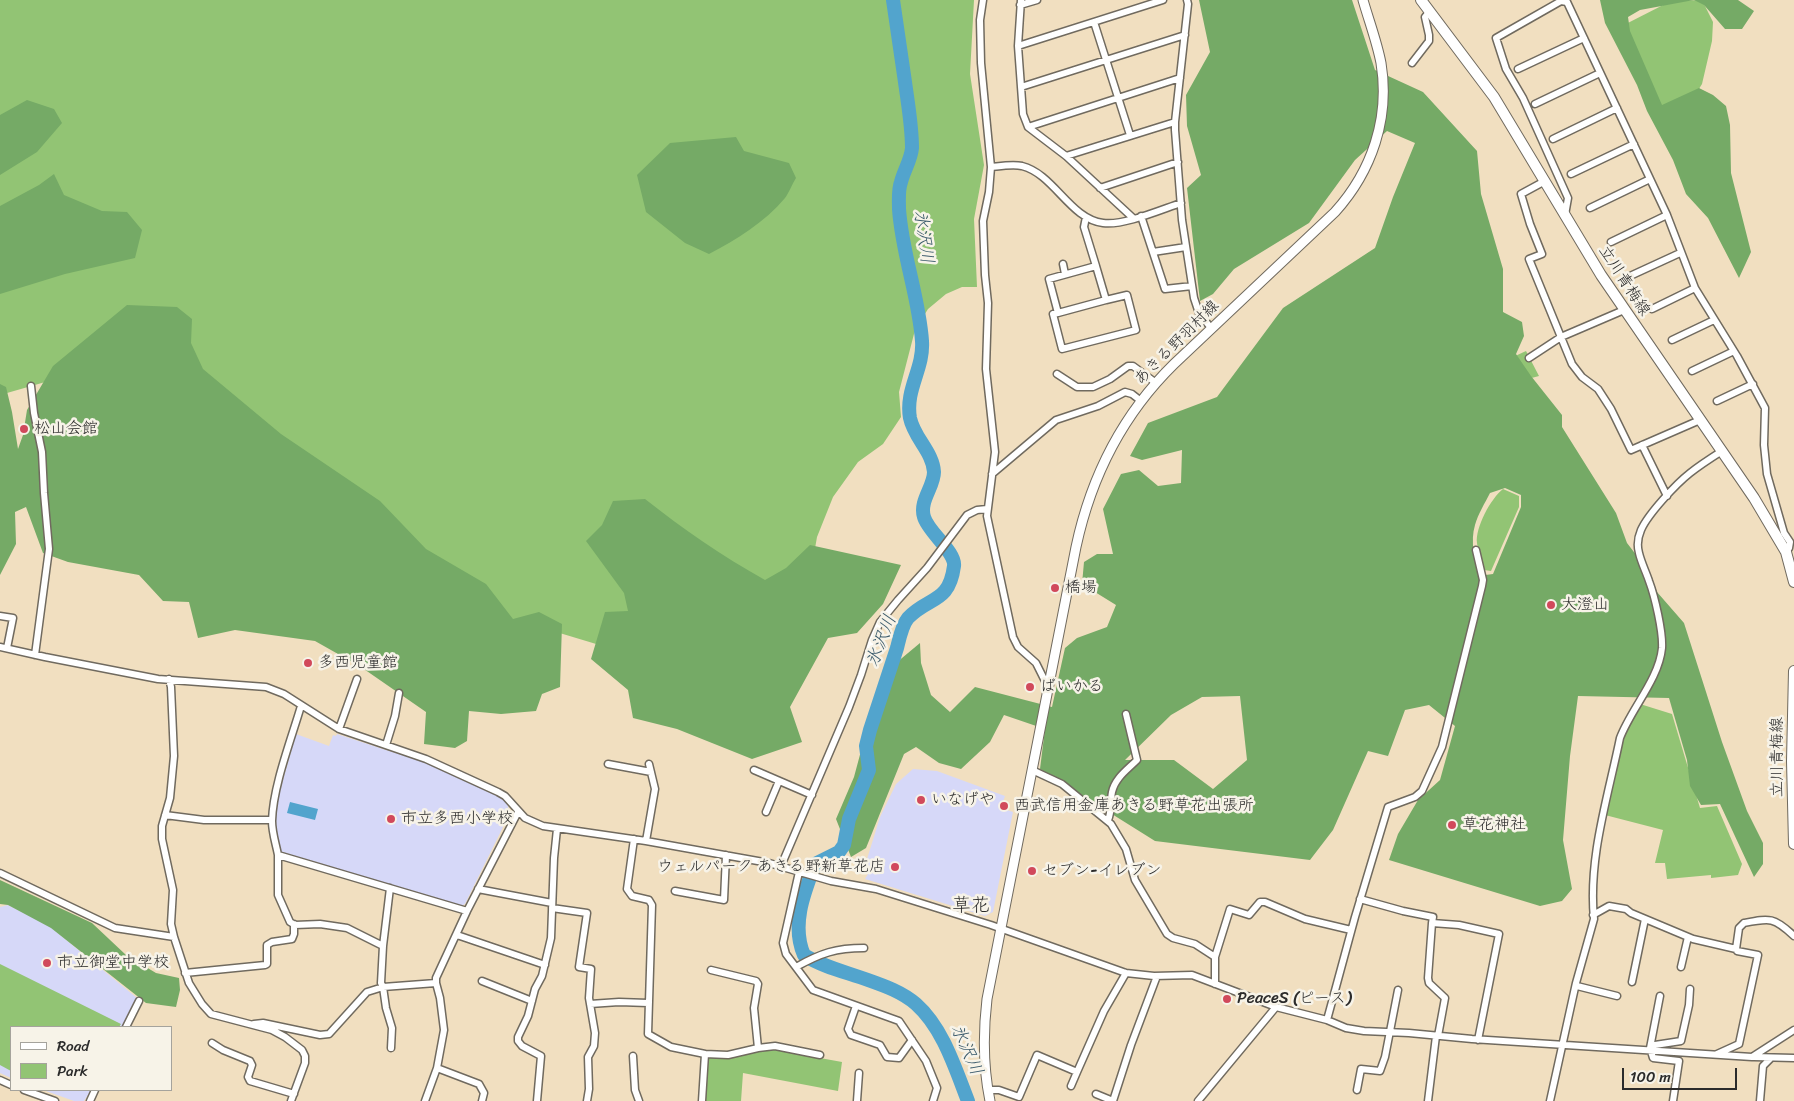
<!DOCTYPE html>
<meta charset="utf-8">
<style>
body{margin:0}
#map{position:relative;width:1794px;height:1101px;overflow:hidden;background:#f1dfc0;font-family:Sriracha,sans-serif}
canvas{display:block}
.legend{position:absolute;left:10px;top:1026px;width:162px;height:65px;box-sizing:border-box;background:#f7f3e8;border:1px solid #a5a39c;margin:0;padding:6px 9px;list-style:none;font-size:15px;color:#2b2b2b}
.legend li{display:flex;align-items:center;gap:10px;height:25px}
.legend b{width:25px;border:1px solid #a5a39c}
.scale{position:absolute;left:1622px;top:1068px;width:115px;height:22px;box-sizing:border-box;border:2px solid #2b2b2b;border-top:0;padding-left:6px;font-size:15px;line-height:18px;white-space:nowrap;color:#2b2b2b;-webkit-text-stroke:4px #f7f3e8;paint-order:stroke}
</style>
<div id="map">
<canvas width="1794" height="1101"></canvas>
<ul class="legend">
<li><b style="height:6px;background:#fff"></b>Road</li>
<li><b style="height:14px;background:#92c474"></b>Park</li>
</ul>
<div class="scale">100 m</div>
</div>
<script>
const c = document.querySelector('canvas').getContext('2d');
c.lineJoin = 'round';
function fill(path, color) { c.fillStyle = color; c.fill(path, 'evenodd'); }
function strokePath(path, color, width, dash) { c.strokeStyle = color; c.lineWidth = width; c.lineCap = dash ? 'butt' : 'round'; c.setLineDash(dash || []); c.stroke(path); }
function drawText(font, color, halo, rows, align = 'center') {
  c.font = font + ' Sriracha,"Klee One",sans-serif'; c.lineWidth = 5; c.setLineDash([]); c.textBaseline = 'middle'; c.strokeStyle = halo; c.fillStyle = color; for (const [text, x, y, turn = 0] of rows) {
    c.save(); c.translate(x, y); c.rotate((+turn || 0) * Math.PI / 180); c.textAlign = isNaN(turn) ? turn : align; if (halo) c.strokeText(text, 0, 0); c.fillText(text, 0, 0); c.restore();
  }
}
const built = new Path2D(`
 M296 734 329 746 333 735 336 736 337 734 383 749 430 764 501 797 505 800 508 806 509 815 465 904 461 906 282 852 278 847 274 823 280 790Z
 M913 769 937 771 1005 796 1001 808 1013 812 993 912 985 916 865 879 868 874 863 872 880 817 896 784Z
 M8 905 48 925 137 998 122 1027H11V1078L0 1073V907Z
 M43 1090H91L84 1101H74Z`);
const green = new Path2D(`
 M0 0H974L970 74 984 165 974 219 977 287H962L946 294 928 309 915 330 899 392 901 417 883 444 858 462 833 497 817 537 810 577 799 594 644 572 616 650 553 631 535 639 87 370 0 395Z
 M1702 0 1713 22 1712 41 1702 84 1697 92 1660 110 1618 28 1671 1Z
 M1526 351 1539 376 1524 380 1513 357Z
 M1503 489 1519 496V507L1491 571 1484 570C1482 562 1478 552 1477 543 1475 528 1491 498 1503 489Z
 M1640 704 1672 714 1700 808 1717 806 1742 864 1738 875 1711 878V875L1667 879 1665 863H1655L1663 830 1605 815 1623 738Z
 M0 964 121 1024 119 1027H11V1071L0 1065Z
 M763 1050H776L842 1062 838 1091 743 1073 741 1101H704L707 1058H728Z`);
const forest = new Path2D(`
 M1199 0H1352L1375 70 1423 92 1477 151 1481 194 1503 269V312L1522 322 1524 336 1516 354 1531 376 1562 415V427L1616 513 1627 543 1650 573 1657 592 1684 623 1722 742 1747 811 1763 843V864L1754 877 1720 804 1701 805 1690 786 1687 760 1669 698 1578 696 1570 756 1563 840 1572 889 1562 901 1540 906 1389 860 1398 834 1418 800 1440 780 1455 726 1429 705 1405 710 1388 756 1368 751 1333 830 1310 860 1155 841 1040 769 1045 729 1004 715 990 742 961 769 939 763 916 747 904 754 866 848 851 857 836 819 854 777 865 736 896 663 920 643 921 663 931 695 950 712 975 687 1052 707 1065 648 1077 638 1107 627 1116 605 1082 584 1084 562 1097 554H1113L1103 509 1121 474 1139 470 1158 486 1181 483 1182 450 1142 460 1130 456 1148 423 1217 397 1283 308 1375 248 1393 197 1415 143 1387 131 1355 160 1309 223 1234 269 1213 294 1200 301 1187 188 1201 175 1187 126 1186 95 1210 52ZM1505 488 1521 495V507L1493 574 1478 576C1475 561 1470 541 1475 525 1478 514 1485 503 1490 493ZM1240 696 1247 760 1213 789 1174 760H1125L1171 715 1202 697Z
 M1600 0H1738L1754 11 1742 29H1725L1704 5 1694 0 1640 10 1628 17 1630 31 1662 105 1699 88 1713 95 1726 106 1730 125 1731 173 1751 252 1739 278 1708 218 1686 194 1673 160 1647 111 1637 85 1605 23Z
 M27 100 54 109 62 123 37 152 0 175V115Z
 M736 137 744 151 789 163 796 178C792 184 789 193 785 198 765 222 736 240 709 254L685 243 646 212 637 175 670 143Z
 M54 174 64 195 102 211 127 212 142 230 135 258 65 274 0 294V206L39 185Z
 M127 305 177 307 192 319 191 343 203 369 281 434 380 501 426 549 486 584 513 619 539 612 562 624 560 687 542 694 536 711 501 714 469 711 467 741 455 748 424 744 426 712 361 667 315 641 235 630 198 638 189 602 163 601 139 575 68 562 43 553 26 507 15 512 16 544 0 575V384L6 387 12 412 18 449 23 435 27 410 53 366Z
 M645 499C683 529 722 556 765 580L786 568 810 545 901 565 883 604 857 633 828 638 790 707 802 742 752 759 677 729 633 718 628 690 591 659 605 612 628 611 624 593 586 541 602 525 613 501Z
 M0 880 92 923 126 955 156 973 179 978 180 990 176 1007 146 1003 51 928 8 905 0 904Z`);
const water = new Path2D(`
 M290 802 318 809 315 820 287 813Z`);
const river = new Path2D(`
 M893 0C897 27 901 55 905 82 908 104 912 126 912 148 911 160 904 170 901 182 898 190 899 200 899 209 902 254 919 297 922 341 924 369 905 389 910 418 914 438 933 452 934 472 934 487 919 501 924 517 928 532 956 552 954 566 949 604 929 596 908 618 902 625 899 640 897 648 888 675 879 703 870 730L866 746 869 770 849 819 844 845 839 852 815 864C804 893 791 925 804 955 823 967 846 972 868 980 885 986 902 992 916 1004 943 1028 955 1068 968 1101`);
const minor = new Path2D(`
 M983 0 980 20 981 63 991 167 989 192 983 221 985 275 988 303 986 369 995 452 987 516 1013 637 1018 647 1036 663 1048 687
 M1021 0 1018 46 1023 114 1028 127 1066 156 1133 218
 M1187 0 1188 4 1175 122V130L1182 220 1194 298 1199 313 1211 328
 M1020 5 1037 0
 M1094 22 1130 135
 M1018 46 1163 0
 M1412 63 1429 41V35L1425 17 1429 12
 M1518 69 1584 38
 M1021 87 1185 35
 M1535 104 1600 73
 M1028 127 1180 78
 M1553 139 1617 108
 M1066 156 1175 122
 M991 167C1001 166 1013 164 1022 166 1054 174 1070 219 1103 223 1123 226 1160 210 1181 203
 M1571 174 1634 144
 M1545 181 1521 194 1530 224 1542 254 1529 259 1572 364 1582 377 1598 389 1611 409 1631 450 1700 420
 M1100 188 1178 162
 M1590 208 1650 179
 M1565 215 1568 198 1523 98 1506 69 1496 38 1561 1 1567 2 1667 215 1695 288 1737 356 1765 408 1764 445 1767 474 1784 533 1790 542 1789 548 1786 552
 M1141 216 1165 289 1192 286
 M1086 217 1084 227 1096 266
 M1611 242 1667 215
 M1153 252 1186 247
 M1063 264 1065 274
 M1096 266 1106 300 1127 295 1136 330 1062 349 1053 314 1058 313 1049 279Z
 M1630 276 1680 253
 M1652 309 1695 288
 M1058 313 1106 300
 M1672 340 1714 320
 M1529 358 1561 337 1624 310
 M1692 371 1734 351
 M1057 374 1077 387H1093L1110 379 1128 366H1133L1156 383
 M31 386 34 413 42 452 44 493 49 549 35 655
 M1717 401 1753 384
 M1642 445 1667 496
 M992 474 1056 420 1098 406 1125 392 1132 394 1141 401
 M0 616 13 618 7 648
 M0 647 45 657 158 679 266 687 284 694 339 729 426 759 498 792 505 796 525 818 543 826 646 841 769 863 831 881 876 889 991 925 1126 973 1154 976 1192 975 1276 1007 1327 1020 1346 1028 1364 1031 1409 1033 1472 1039 1752 1057 1794 1030
 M169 679 171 687 174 756 170 798 162 826V839L173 890 171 924 174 937 189 983 202 1004 211 1014 272 1030 285 1037 302 1050 305 1056V1063L291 1101
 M301 706C291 740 273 786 272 821 272 833 276 844 278 855L467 911
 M339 729 357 679
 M386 745 395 716 399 693
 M608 764 651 772
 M754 770 812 795
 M1032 770 1062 784 1111 824 1126 849 1135 880 1167 934 1173 938 1195 944 1215 957V984
 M766 812 779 781
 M165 815 204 820H272
 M1108 820C1112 811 1110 802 1112 792 1115 778 1127 770 1137 760L1126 714
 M634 839 627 889 632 896 649 900 652 905 648 1034 671 1047 705 1054 702 1101
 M646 841 655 789 649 764
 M278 855V895L290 922 295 925 320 924 347 928 383 946 381 983 383 987 436 983
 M781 866 849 707 861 675 872 640 880 622 898 600 927 568 967 515 977 510 987 509
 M799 872 783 943 786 954 813 990 899 1021 926 1061 937 1088 933 1101
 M0 873 115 928 174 937
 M478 889 552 903
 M675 891 724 900 726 855
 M1360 899 1403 911 1433 917 1432 923 1459 925 1499 934 1478 1040
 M552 908 587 913 579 967 591 969 589 998 595 1033 594 1046 588 1057 589 1089 587 1101
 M1593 915 1609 906 1626 909 1631 913 1693 939 1736 949 1739 928 1744 923C1770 918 1774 917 1794 936
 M1432 923 1428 978 1429 983 1445 998 1438 1036
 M457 935 545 965
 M383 946 390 888
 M1215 957 1230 909 1249 915 1260 902H1265L1305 919 1351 930
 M796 967C821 953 836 948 864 948
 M1681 967 1688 937
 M185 973 265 965 267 964V945L272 942 292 939 294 934V924
 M482 981 532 1001
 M1632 982 1645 919
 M1577 986 1617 996
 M1660 996 1650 1048 1653 1058 1679 1061 1673 1101
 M590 1004 619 1002 648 1003
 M856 1006 848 1029 851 1035 880 1045 887 1057 899 1058 912 1040
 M1327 1020 1355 917 1388 807 1415 797 1422 791 1442 747 1482 586 1483 580 1476 550
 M254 1024 263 1023 320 1035 329 1034 367 992 383 987 386 1008 392 1028 391 1048
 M126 1027 139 1001
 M212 1043 223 1050 250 1061 252 1065 248 1077 250 1081 294 1094
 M758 1048 775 1046 820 1055
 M1652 1050 1655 1045 1681 1041 1689 1005 1690 989
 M705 1054 728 1055 758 1048 754 1008 758 984 756 981 711 970
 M1717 1054 1739 1044 1758 955 1737 951 1736 949
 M633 1056 635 1090 639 1101
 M1754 1057 1794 1058
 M437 1068 479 1084 484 1093 482 1101
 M0 1080 11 1085
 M1071 1086 1077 1072
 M24 1090 55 1101
 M988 1090H999L1019 1097 1037 1055 1077 1072 1104 1011 1126 973
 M1357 1090 1361 1069 1380 1071 1385 1057 1398 990
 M1096 1094 1113 1101 1131 1045 1157 976
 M90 1101 95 1090
 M425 1101 437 1068 444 1030 440 998 436 983V978L467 911 518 812
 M537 1101 541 1056 522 1046 518 1041V1037L528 1016 535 989 542 976 551 938 554 858 557 829
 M857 1101 859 1073
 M1198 1101 1276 1007
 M1428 1101 1436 1036
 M1550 1101 1576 983 1594 919C1588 858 1608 797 1620 738 1631 709 1659 679 1662 648 1663 632 1655 597 1649 581 1646 572 1641 562 1639 553 1637 546 1638 537 1641 530 1648 514 1676 484 1690 473 1700 465 1711 458 1722 451
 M1760 1101 1763 1066 1771 1058`);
const secondary = new Path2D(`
 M990 1101C983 1067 983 1033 987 999L1076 547C1091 477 1123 414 1174 364L1335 212C1372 171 1390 118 1381 63 1377 42 1369 21 1363 0`);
const primary = new Path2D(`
 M1421 0 1494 97 1601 275 1754 498 1786 552 1794 582
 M1794 671 1792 761 1794 844`);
const markers = [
 [24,429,5,"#d1495b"],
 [1055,588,5,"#d1495b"],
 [1551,605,5,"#d1495b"],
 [308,663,5,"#d1495b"],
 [1030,687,5,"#d1495b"],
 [921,800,5,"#d1495b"],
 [1004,806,5,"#d1495b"],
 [391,819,5,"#d1495b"],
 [1452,825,5,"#d1495b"],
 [895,867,5,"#d1495b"],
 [1032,871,5,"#d1495b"],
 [47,963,5,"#d1495b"],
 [1227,999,5,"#d1495b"]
];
const streetNames = [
 ["立川青梅線",1624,281,57],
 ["あきる野羽村線",1177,343,-45],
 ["立川青梅線",1778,757,-90]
];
const poiNames = [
 ["松山会館",34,429],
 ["橋場",1065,588],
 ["大澄山",1561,605],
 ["多西児童館",318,663],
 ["ばいかる",1040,687],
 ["いなげや",931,800],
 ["西武信用金庫あきる野草花出張所",1014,806],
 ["市立多西小学校",401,819],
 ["草花神社",1462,825],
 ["ウェルパーク あきる野新草花店",885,867,"right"],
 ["セブン-イレブン",1042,871],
 ["市立御堂中学校",57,963],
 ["PeaceS (ピース)",1237,999]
];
const waterNames = [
 ["氷沢川",923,237,82],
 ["氷沢川",882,641,-69],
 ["氷沢川",966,1050,66]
];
const quarterNames = [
 ["草花",971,906]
];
fill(built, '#d6d8f8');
fill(green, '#92c474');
fill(forest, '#75aa66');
fill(water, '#52a4cd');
strokePath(river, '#52a4cd', 14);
strokePath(minor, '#706a5f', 9);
strokePath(secondary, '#706a5f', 11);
strokePath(primary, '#706a5f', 12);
strokePath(minor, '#fff', 6);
strokePath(secondary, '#fff', 9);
strokePath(primary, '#fff', 10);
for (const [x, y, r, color] of markers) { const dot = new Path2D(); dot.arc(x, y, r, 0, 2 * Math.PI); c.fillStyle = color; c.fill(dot); strokePath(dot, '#f7f3e8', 2); }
drawText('16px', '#2b2b2b', '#f7f3e8', streetNames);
drawText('16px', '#2b2b2b', '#f7f3e8', poiNames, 'left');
drawText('italic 18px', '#3b5b6c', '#f7f3e8', waterNames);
drawText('19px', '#2b2b2b', '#f7f3e8', quarterNames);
</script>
